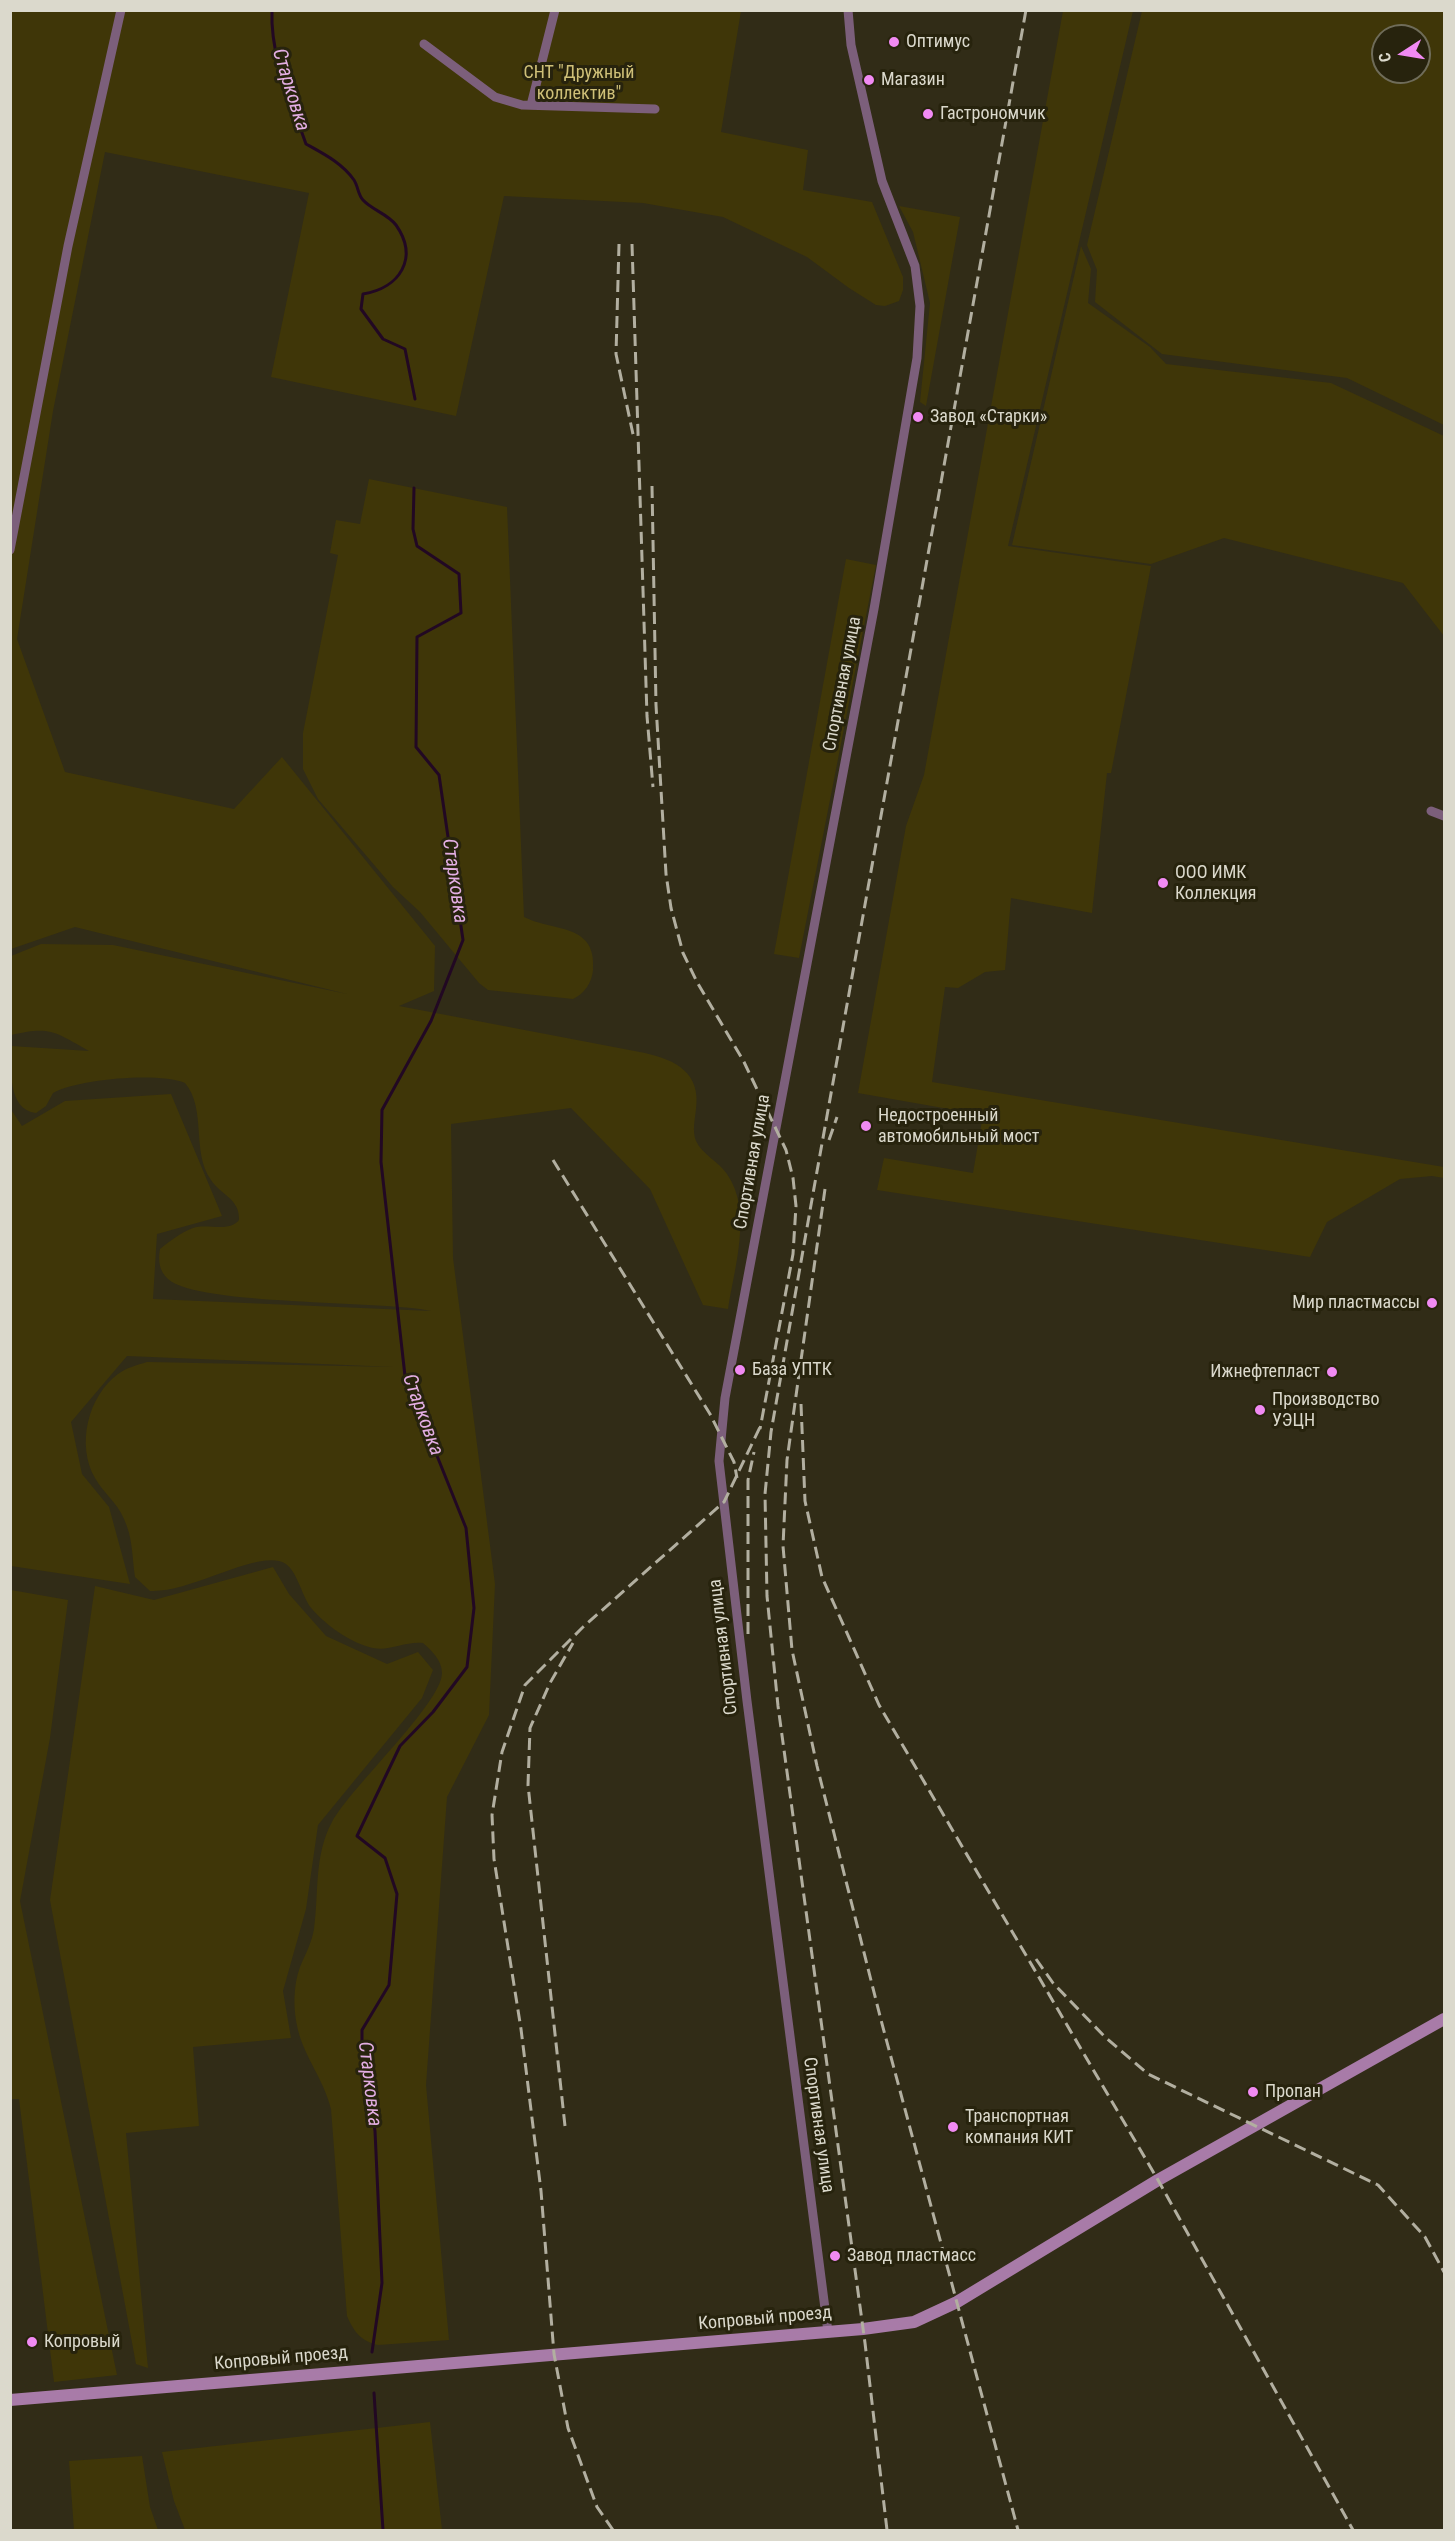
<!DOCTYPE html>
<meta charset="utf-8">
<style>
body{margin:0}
#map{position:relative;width:1455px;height:2541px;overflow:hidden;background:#312c17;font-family:"Roboto Condensed",sans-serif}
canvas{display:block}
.frame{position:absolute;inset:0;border:12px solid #dbd9cc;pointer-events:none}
.north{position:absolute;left:1371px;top:24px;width:60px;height:60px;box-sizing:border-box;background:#27230d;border:2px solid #6f6c59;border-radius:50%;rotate:258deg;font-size:16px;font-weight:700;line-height:24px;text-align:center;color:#dbd9cc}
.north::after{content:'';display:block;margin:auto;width:21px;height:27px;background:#f18af3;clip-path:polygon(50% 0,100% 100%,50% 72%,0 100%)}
</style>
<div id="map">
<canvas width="1455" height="2541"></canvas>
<div class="frame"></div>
<div class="north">С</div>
</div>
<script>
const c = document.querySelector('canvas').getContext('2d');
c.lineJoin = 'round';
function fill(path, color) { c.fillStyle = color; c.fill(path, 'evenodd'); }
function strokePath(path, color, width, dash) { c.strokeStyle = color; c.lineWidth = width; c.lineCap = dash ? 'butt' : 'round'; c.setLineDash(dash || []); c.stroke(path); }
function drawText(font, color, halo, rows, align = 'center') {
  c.font = font + ' "Roboto Condensed",sans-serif'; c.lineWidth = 6; c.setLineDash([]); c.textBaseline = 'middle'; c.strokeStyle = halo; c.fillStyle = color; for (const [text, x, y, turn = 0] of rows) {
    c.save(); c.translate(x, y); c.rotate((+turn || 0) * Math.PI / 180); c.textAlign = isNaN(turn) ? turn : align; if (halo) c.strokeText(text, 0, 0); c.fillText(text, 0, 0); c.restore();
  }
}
const green = new Path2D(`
 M11 11H741L721 132 808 150 803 190 872 202 903 277V290L899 301 885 306 876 305 849 288 807 257 723 217 643 203 504 196 456 416 271 377 309 193 105 152 53 411 17 639 65 772 234 809 282 757 435 946 434 991 399 1006 645 1053C676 1060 701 1073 696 1109 695 1119 692 1131 696 1141 702 1154 719 1162 727 1174 753 1211 734 1269 728 1309L703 1305 650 1189 571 1108 451 1124 453 1258 495 1584 489 1715 447 1797 426 2085 449 2340 378 2345C361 2341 354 2332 347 2316L331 2109C323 2078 305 2058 298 2030 293 2010 293 1986 300 1967 305 1955 312 1942 314 1929 319 1892 314 1855 332 1822 351 1787 442 1703 442 1673 442 1660 431 1650 423 1643 404 1641 387 1653 369 1647 348 1641 326 1625 312 1609 301 1597 297 1564 279 1561 248 1555 189 1593 150 1591L135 1577C132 1557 133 1538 124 1519 117 1502 103 1493 95 1478 76 1445 88 1396 118 1374 126 1368 137 1365 147 1362L395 1367 127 1356 71 1422 82 1474 109 1507 130 1584 11 1566 10 1108 22 1126 65 1101 171 1094 222 1216 157 1234 153 1299 431 1311C381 1300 198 1306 168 1279 159 1271 158 1260 160 1249 170 1241 180 1233 193 1228 207 1223 229 1233 239 1220 240 1199 221 1195 211 1180 191 1152 207 1109 185 1083 158 1072 79 1079 53 1093L46 1106 36 1113C7 1110 11 1067 11 1046L89 1051C54 1031 50 1026 11 1035V956L41 944 113 945 347 994 75 927 11 949Z
 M1063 11H1133L1008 546 1151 566 1111 773H1107L1092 913 1011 898 1005 970 985 972 958 988 945 987 932 1082 1444 1167V1178L1432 1176 1400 1179 1327 1222 1310 1257 877 1190 884 1158 973 1173 983 1115 858 1093 906 826 924 775Z
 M1142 11H1444V425L1347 378 1162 354 1095 302 1097 270 1087 245ZM1383 36H1419V72H1383Z
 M899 206 960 217 926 406 920 402 930 303 913 232Z
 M1081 246 1091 269 1088 303 1150 347 1166 364 1331 383 1444 436V636L1403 583 1224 538 1151 564 1012 545Z
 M369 479 507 507 524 917C554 932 597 923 593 970 592 983 584 994 573 999L488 990 479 983 420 912 393 887 318 799 303 769V733L338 555 330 553 336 520 360 524Z
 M846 559 876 565 799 958 774 954Z
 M273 1567 289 1594 326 1636 387 1664 418 1652 433 1670 422 1698 318 1825 306 1909 283 1991 291 2038 193 2047 199 2126 126 2133 148 2368 136 2364 50 1900 95 1586 154 1600Z
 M11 1590 68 1600 50 1738 20 1901 117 2375 54 2382 19 2099H11Z
 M430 2422 442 2530H185L174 2501 162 2452Z
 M142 2456 150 2507 158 2530H74L69 2461Z`);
const stream = new Path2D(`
 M272 10C270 57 291 101 306 144 324 154 342 163 354 180 358 186 358 195 363 200 372 210 388 214 396 225 419 258 400 288 363 294L361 309 383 339 405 349 415 399
 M372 2352 382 2283 375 2131 362 2053V2030L389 1985 397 1894 385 1858 357 1836 400 1746 433 1712 467 1667 474 1608 466 1528 405 1376 381 1162 382 1110 431 1021 463 940 439 775 416 747 417 637 461 613 459 574 417 546 413 529 414 488
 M374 2393 383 2530`);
const minor = new Path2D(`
 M424 44 495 97 522 105 655 109
 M531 105 555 10
 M10 550 68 246 121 10
 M1431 811 1444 816
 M828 2332 747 1701 719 1461 725 1398 874 609 917 358 920 306 915 266 882 181 851 45 848 10`);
const secondary = new Path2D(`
 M10 2400 863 2329 914 2322 957 2302 1158 2180 1444 2019`);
const rail = new Path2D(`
 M619 244 616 354 634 439
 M632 244 647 716 653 787
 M652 486 656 705 666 874 671 908 683 953 697 982 744 1062 786 1150 793 1178 796 1206 793 1254 760 1429
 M829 1140 837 1117
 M553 1160 710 1414 734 1462 737 1478
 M825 1189 787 1460 783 1546 792 1650 817 1766 881 2020 1018 2530
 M801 1404 805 1501 822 1577 879 1705 1158 2180 1353 2530
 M748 1634V1480L754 1452
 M1036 1959 1053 1983 1105 2037 1148 2074 1378 2185 1425 2237 1444 2272
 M565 2126 528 1785 530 1728 550 1683 573 1643
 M613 2530 597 2507 568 2428 554 2354 541 2191 521 2029 494 1859 492 1815 502 1752 525 1685 582 1628 724 1502 762 1423
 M887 2530 865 2343 778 1706 767 1596 765 1494 771 1432 814 1188 1026 10`);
const markers = [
 [894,42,6,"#f18af3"],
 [869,80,6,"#f18af3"],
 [928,114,6,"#f18af3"],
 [918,417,6,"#f18af3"],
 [1163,883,6,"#f18af3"],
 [866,1126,6,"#f18af3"],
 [1432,1303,6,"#f18af3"],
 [740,1370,6,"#f18af3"],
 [1332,1372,6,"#f18af3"],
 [1260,1410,6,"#f18af3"],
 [1253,2092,6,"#f18af3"],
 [953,2127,6,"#f18af3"],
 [835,2256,6,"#f18af3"],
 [32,2342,6,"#f18af3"]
];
const poiNames = [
 ["Оптимус",906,42],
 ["Магазин",881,80],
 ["Гастрономчик",940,114],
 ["Завод «Старки»",930,417],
 ["ООО ИМК",1175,873],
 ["Коллекция",1175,894],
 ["Недостроенный",878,1116],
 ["автомобильный мост",878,1137],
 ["Мир пластмассы",1420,1303,"right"],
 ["База УПТК",752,1370],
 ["Ижнефтепласт",1320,1372,"right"],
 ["Производство",1272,1400],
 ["УЭЦН",1272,1421],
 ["Пропан",1265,2092],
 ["Транспортная",965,2117],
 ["компания КИТ",965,2138],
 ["Завод пластмасс",847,2256],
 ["Копровый",44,2342]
];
const parkNames = [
 ["СНТ \"Дружный",579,73],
 ["коллектив\"",579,94]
];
const streetNames = [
 ["Спортивная улица",843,684,-79],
 ["Спортивная улица",753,1162,-80],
 ["Спортивная улица",724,1647,-97],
 ["Спортивная улица",818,2125,82],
 ["Копровый проезд",765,2319,-5],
 ["Копровый проезд",281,2359,-5]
];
const waterNames = [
 ["Старковка",290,90,73],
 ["Старковка",454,881,82],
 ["Старковка",422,1415,70],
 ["Старковка",369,2084,83]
];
fill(green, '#3f3608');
strokePath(stream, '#220823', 3);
strokePath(minor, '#7c5f7b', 9);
strokePath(secondary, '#a87ba8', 12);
strokePath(rail, '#b2afa0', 3, [12, 6]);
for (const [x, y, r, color] of markers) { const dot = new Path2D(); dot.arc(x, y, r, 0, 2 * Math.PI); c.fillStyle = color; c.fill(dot); strokePath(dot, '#27230d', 2); }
drawText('18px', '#dbd9cc', '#27230d', poiNames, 'left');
drawText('18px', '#cfc078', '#27230d', parkNames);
drawText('18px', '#dbd9cc', '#27230d', streetNames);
drawText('italic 20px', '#e3aee3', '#27230d', waterNames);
</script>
